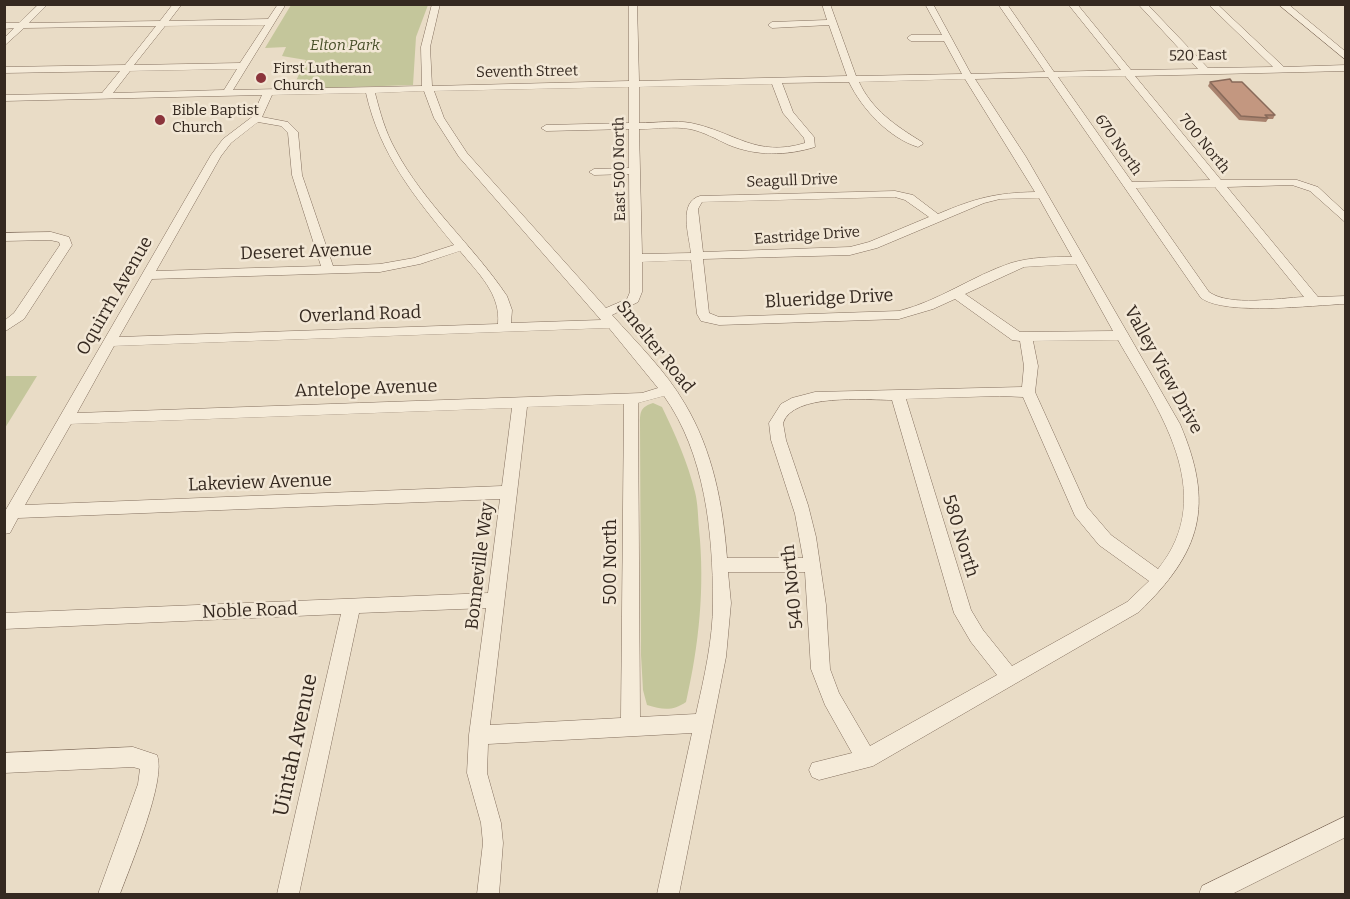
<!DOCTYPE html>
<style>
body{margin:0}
#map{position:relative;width:1350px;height:899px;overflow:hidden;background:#e9dcc6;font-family:Bitter,serif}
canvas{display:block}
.frame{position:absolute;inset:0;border:6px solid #352920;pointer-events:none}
</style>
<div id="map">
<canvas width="1350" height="899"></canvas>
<div class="frame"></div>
</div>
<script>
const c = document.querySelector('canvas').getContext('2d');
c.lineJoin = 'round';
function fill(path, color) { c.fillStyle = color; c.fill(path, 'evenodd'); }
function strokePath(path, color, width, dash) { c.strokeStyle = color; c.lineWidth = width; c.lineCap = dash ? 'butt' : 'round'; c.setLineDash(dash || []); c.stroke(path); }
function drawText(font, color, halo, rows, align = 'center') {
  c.font = font + ' Bitter,serif'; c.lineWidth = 5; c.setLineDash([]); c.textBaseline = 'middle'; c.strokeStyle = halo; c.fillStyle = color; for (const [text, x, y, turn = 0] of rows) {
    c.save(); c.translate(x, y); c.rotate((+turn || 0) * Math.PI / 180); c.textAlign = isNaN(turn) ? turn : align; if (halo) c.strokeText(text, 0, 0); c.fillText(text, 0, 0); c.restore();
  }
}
const green = new Path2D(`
 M291 5H428L416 37 413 85 292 89 306 60 282 56 286 47 265 48Z
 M5 376H37L5 428 4 376Z
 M653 403 662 407C675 434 688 463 695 492 698 504 698 517 699 529 705 588 699 645 686 702 673 711 663 710 647 705L643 690 641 655 640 423C640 411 641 407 653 403Z`);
const minor = new Path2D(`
 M39 4H48L29 23 160 21 173 4H182L169 21 268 19 278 4H286L233 90 422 86 421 47 432 4H440L430 47 432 86 629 81V4H637L639 81 847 76 829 25 772 28 768 25 772 22 827 20 822 4H830L856 76 962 74 944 41H911L907 38 911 35H942L925 4H933L971 74 1045 72 998 4H1007L1054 72 1121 70 1068 4H1077L1131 70 1198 69 1138 4H1147L1208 68 1273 67 1208 4H1217L1284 67 1346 65V71L1135 76 1221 180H1297L1318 187 1346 213V223L1310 191 1292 185 1227 187 1318 297 1346 296V304C1312 305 1226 316 1201 298L1048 77 975 79 1026 157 1180 424C1215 506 1201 552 1139 612L873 766 819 780 812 777 809 770 812 763 852 753 825 705 811 669 805 572H728L731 603 726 657 679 894H657L692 733 488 744 487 773 501 823 503 843 499 894H477L483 843 481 823 467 773 469 735 486 608 359 613 299 894H277L341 614 4 629V613L488 593 500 499 18 518 10 533 4 534V513L211 155 223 139 252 117 262 95 4 101V95L102 93 120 71 4 73V67L125 65 156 26 24 28 4 46V38L14 28 4 29V23H19ZM265 25 240 63 134 65 165 26ZM237 69 224 90 113 93 130 71ZM1125 76 1210 180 1132 182 1058 77ZM965 79 1035 192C995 193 976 198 938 214L913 195 895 191 700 196C678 202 689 235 691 253L642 254 639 129C656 129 674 126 690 129 704 132 716 139 729 145 756 156 786 156 815 147L814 137 793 112 782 83 849 82C862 109 889 138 918 147L923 144 922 142C896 126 872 110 859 82ZM772 84 783 113 804 138 805 143C756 158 735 132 691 123 675 120 656 123 639 123V87ZM629 87V123L546 125 541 128 546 131 629 129V168L594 169 589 172 594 175 629 174 630 292 627 299 606 308 467 153 444 118 434 91ZM424 91 434 118 459 157 601 320 511 323 512 310 507 296C473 245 424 204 395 149 385 131 380 112 375 93ZM366 93C380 155 414 196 454 245L414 258 380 264 333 266 302 175 298 132 288 122 262 117 272 95ZM258 122 281 126 288 133 292 175 321 266 156 271 221 156 231 143ZM1215 187 1304 297C1279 298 1230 307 1209 292L1136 188ZM895 197 905 200 929 217 869 242 850 247 703 252 698 209 702 202ZM1039 198 1072 257C1051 257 1031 257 1011 263 972 276 939 301 899 311L719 317 709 313 703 259 850 255 877 248 984 203 1000 199ZM460 251C478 273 501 294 498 324L119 337 152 279 380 272 420 264ZM691 260 697 314 701 321 719 325 899 319 933 309 955 299 1012 340 1020 341 1024 366 1022 387 815 392 792 398 781 404 769 423 771 440 795 514 803 558H727C723 505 713 451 685 404 666 371 637 343 612 315L638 302 642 292V262ZM1076 264 1113 331 1020 332 965 294 1024 267ZM609 328 658 388 642 393 77 413 114 346ZM1118 340C1157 408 1220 493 1158 569L1111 535 1087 507 1035 392 1038 366 1033 341ZM664 396C705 453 713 533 713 602 713 640 704 678 696 714L640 717 638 403ZM1000 396 1023 397 1075 516 1099 545 1149 581 1127 602 1012 666 983 630 971 610 906 399ZM892 400 954 613 971 642 997 675 870 746 839 693 830 669 826 605 816 537 808 505 786 440 783 423C793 393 865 400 892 400ZM624 404 621 718 490 725 527 407ZM512 408 502 486 25 505 71 424Z
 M1278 4H1288L1346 52V60Z
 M51 232 69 237 72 245 24 319 4 332V321L14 313 60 245 59 242 50 240 4 241V233Z
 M133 747 157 755C167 779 130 867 120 894H98L138 784 140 769 133 767 4 773V753Z
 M1346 816V837L1232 894H1199L1202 886Z`);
const wall = new Path2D(`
 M1210 82 1275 115 1273 119H1268L1266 122 1239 120 1208 86Z`);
const building = new Path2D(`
 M1230 79 1232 82H1242L1275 115H1265L1268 118 1241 116 1210 82Z`);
const markers = [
 [261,78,6,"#8b343b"],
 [160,120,6,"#8b343b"]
];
const farParknames = [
 ["Elton Park",345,46]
];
const farStreetnames = [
 ["520 East",1198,56,-1],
 ["Seventh Street",527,72,-1],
 ["700 North",1204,144,51],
 ["670 North",1118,145,55],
 ["East 500 North",620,169,-91],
 ["Seagull Drive",792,181,-2],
 ["Eastridge Drive",807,236,-4]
];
const farPoinames = [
 ["First Lutheran",273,69],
 ["Church",273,86],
 ["Bible Baptist",172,111],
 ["Church",172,128]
];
const streetNames = [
 ["Deseret Avenue",306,252,-2],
 ["Oquirrh Avenue",115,296,-60],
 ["Blueridge Drive",829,299,-3],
 ["Overland Road",360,315,-2],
 ["Smelter Road",655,347,51],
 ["Valley View Drive",1163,370,61],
 ["Antelope Avenue",366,389,-2],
 ["Lakeview Avenue",260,483,-2],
 ["580 North",960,536,73],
 ["500 North",611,562,-90],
 ["Bonneville Way",480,566,-83],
 ["540 North",793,587,-96],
 ["Noble Road",250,611,-2]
];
const nearStreetnames = [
 ["Uintah Avenue",296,745,-78]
];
fill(green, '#c4c69b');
strokePath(minor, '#836f5e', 1);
fill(minor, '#f5ebd9');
fill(wall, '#a8826e');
fill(building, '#c39780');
strokePath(building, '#886a5a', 1.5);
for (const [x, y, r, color] of markers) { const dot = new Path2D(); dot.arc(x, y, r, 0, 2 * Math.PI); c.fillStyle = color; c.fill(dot); strokePath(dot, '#f2e7d5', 2); }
drawText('italic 15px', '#484f29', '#f2e7d5', farParknames);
drawText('15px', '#352920', '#f2e7d5', farStreetnames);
drawText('15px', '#352920', '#f2e7d5', farPoinames, 'left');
drawText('18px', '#352920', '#f2e7d5', streetNames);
drawText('21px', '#352920', '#f2e7d5', nearStreetnames);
</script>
